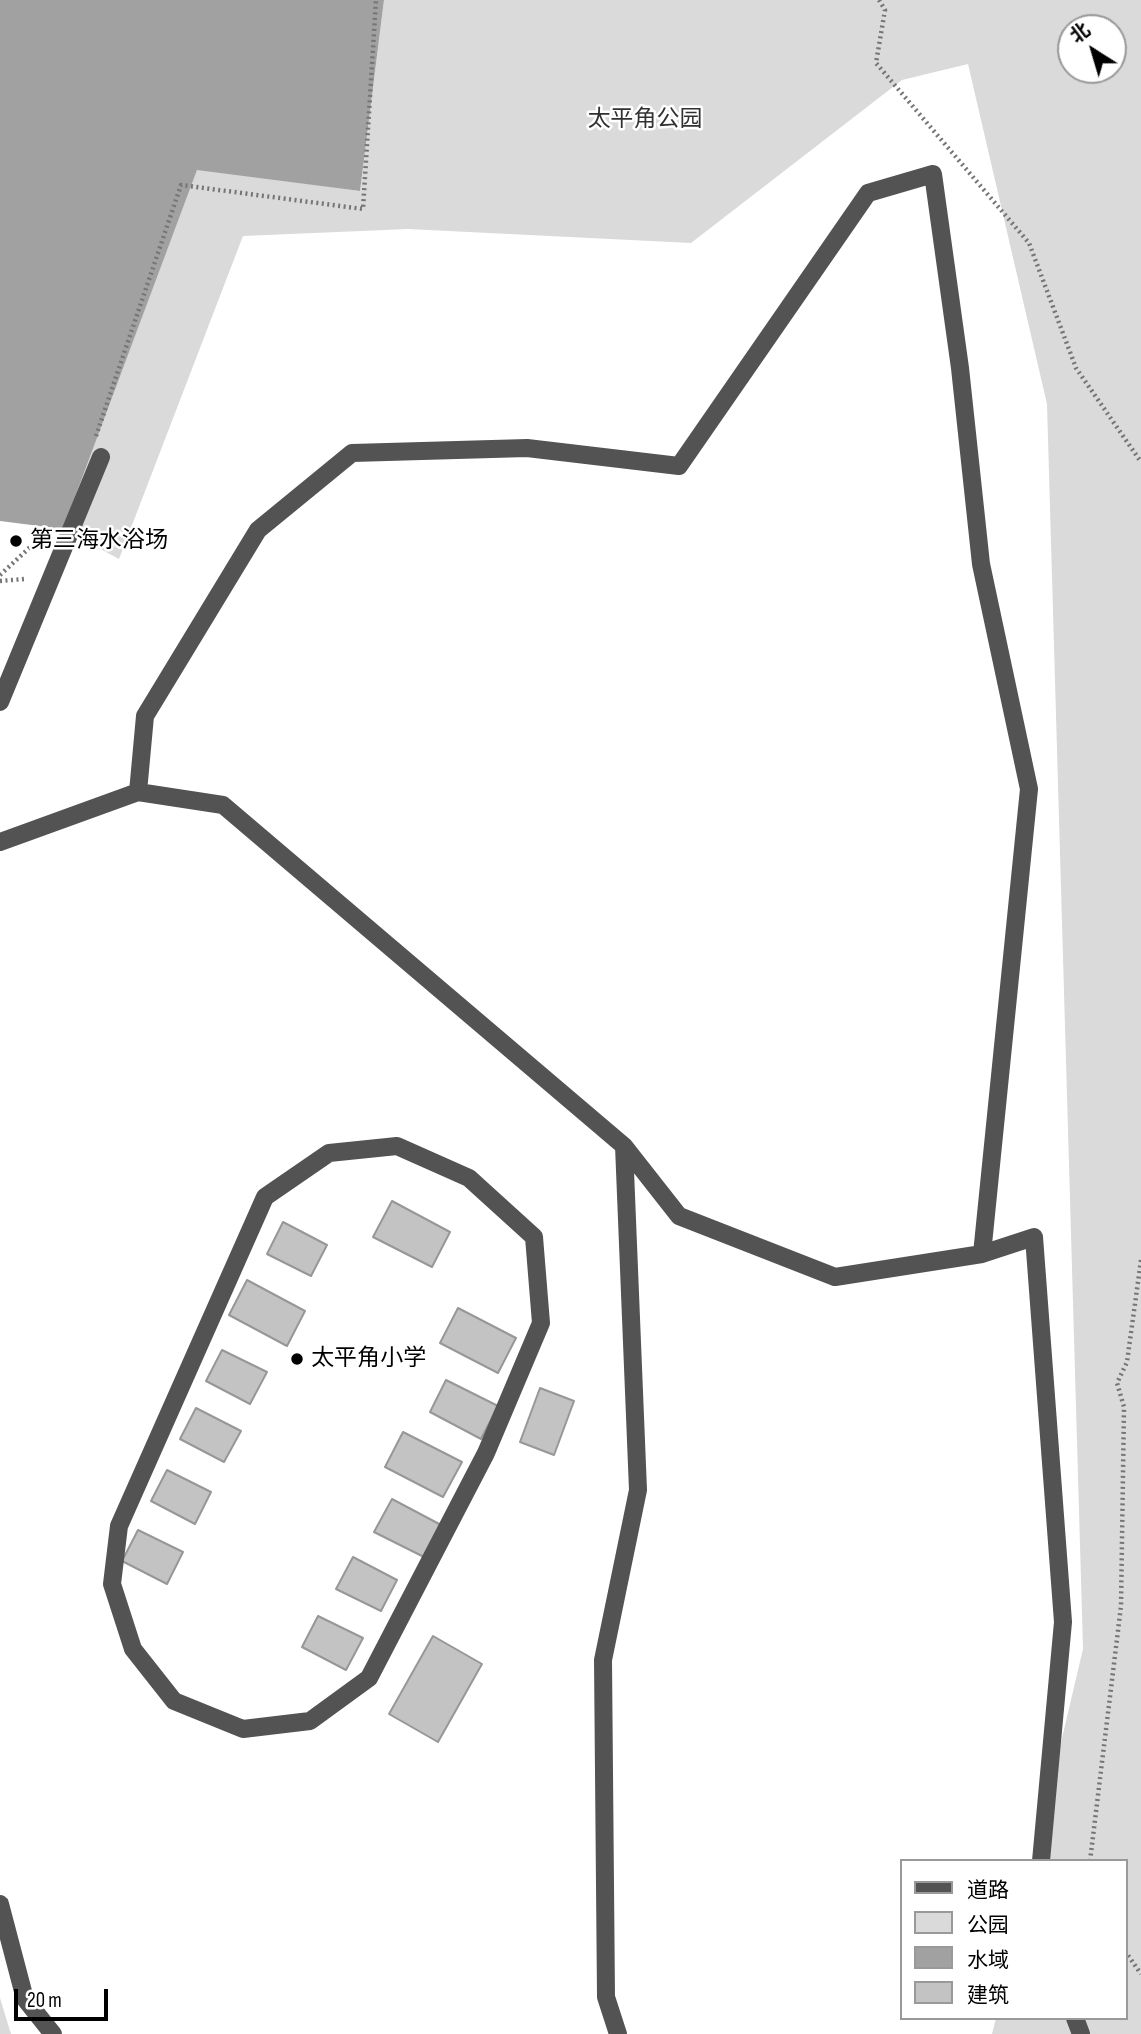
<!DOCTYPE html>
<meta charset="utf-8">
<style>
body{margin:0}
#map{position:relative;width:1141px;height:2034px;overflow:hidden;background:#fff;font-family:"Sofia Sans Condensed","Noto Sans SC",sans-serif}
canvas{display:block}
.legend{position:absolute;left:900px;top:1859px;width:228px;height:161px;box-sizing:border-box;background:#fff;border:2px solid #999;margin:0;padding:9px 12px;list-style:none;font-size:21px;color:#000}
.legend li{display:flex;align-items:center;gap:14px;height:35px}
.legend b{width:35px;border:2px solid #999}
.north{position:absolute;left:1057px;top:14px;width:70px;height:70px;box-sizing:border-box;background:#fff;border:2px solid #999;border-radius:50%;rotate:323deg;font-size:19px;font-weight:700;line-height:28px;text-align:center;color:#000}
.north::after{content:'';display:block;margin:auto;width:24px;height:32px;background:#000;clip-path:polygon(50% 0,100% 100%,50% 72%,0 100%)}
.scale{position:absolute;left:14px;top:1989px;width:94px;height:32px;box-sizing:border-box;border:4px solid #000;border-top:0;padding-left:9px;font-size:21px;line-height:24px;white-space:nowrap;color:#000;-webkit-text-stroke:5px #fff;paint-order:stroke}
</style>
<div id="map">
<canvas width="1141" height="2034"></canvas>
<ul class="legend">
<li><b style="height:9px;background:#535353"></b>道路</li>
<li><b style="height:19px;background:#dadada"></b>公园</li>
<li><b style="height:19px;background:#a1a1a1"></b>水域</li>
<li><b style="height:19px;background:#c3c3c3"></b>建筑</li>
</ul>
<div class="north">北</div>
<div class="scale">20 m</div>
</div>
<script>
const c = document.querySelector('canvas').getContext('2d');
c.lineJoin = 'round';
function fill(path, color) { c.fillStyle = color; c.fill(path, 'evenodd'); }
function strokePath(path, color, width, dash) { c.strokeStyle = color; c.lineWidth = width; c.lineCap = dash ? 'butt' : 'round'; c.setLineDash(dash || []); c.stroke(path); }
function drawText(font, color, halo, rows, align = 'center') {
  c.font = font + ' "Sofia Sans Condensed","Noto Sans SC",sans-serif'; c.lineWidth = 5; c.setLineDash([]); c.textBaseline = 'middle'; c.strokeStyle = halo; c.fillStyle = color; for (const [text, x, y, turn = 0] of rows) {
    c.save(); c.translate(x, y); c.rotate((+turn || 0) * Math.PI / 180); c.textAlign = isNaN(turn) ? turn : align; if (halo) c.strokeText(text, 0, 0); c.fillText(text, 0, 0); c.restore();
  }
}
const green = new Path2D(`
 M384 0H1141V2034H992L996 2018H1125V1861H1033L1083 1649 1047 404 968 64 902 80 691 243 408 229 243 236 119 559 63 529 197 169 360 191ZM1071 28H1113V70H1071Z
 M0 1998 11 2034H0Z`);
const water = new Path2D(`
 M0 0H384L360 191 197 170 63 529 0 521Z`);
const building = new Path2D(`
 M392 1201 450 1232 432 1267 373 1237Z
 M283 1222 327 1245 311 1276 267 1254Z
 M247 1280 305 1311 287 1346 229 1315Z
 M458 1308 516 1338 498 1373 440 1343Z
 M222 1350 267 1372 250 1404 206 1381Z
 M446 1380 498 1406 481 1439 430 1412Z
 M540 1388 574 1401 554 1455 520 1442Z
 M196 1408 241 1431 224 1462 180 1439Z
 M403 1432 462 1462 443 1497 385 1467Z
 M167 1470 211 1492 195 1524 151 1501Z
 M392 1499 443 1526 426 1558 374 1532Z
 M138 1530 183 1552 167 1584 122 1561Z
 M353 1557 397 1580 381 1611 336 1589Z
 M318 1616 363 1638 346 1670 302 1647Z
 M433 1636 482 1664 438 1742 389 1714Z`);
const path = new Path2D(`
 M879 0 885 10 876 63 1029 243 1076 368 1141 462
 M96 436 181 185 363 209 376 0
 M0 575 40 538
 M0 581 24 579
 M1090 1861 1121 1606 1124 1407 1117 1383 1127 1362 1141 1260
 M1125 1951 1141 1974`);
const minor = new Path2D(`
 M0 702 101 457
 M0 842 138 792 223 805 624 1146 679 1216 835 1277 982 1254 1029 789 981 564 960 368 933 174 868 193 679 466 527 448 352 453 258 530 145 716 138 792
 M397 1146 469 1178 534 1237 541 1323 486 1453 369 1678 310 1721 243 1729 174 1701 133 1649 112 1584 119 1526 265 1197 329 1153Z
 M982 1254 1034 1237 1063 1622 1041 1861
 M0 1904 25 1999 53 2034
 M1075 2018 1081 2034
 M618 2034 606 1997 603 1660 638 1490 624 1146`);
const markers = [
 [16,541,7,"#000"],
 [297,1359,7,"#000"]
];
const parkNames = [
 ["太平角公园",645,120]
];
const poiNames = [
 ["第三海水浴场",30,541],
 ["太平角小学",311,1359]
];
fill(green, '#dadada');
fill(water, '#a1a1a1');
fill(building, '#c3c3c3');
strokePath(building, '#979797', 2);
strokePath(path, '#757575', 4.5, [2, 3.5]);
strokePath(minor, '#535353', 18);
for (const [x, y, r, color] of markers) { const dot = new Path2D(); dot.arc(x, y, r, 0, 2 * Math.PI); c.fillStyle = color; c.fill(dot); strokePath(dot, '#fff', 2.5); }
drawText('23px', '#313131', '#fff', parkNames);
drawText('23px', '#000', '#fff', poiNames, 'left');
</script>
